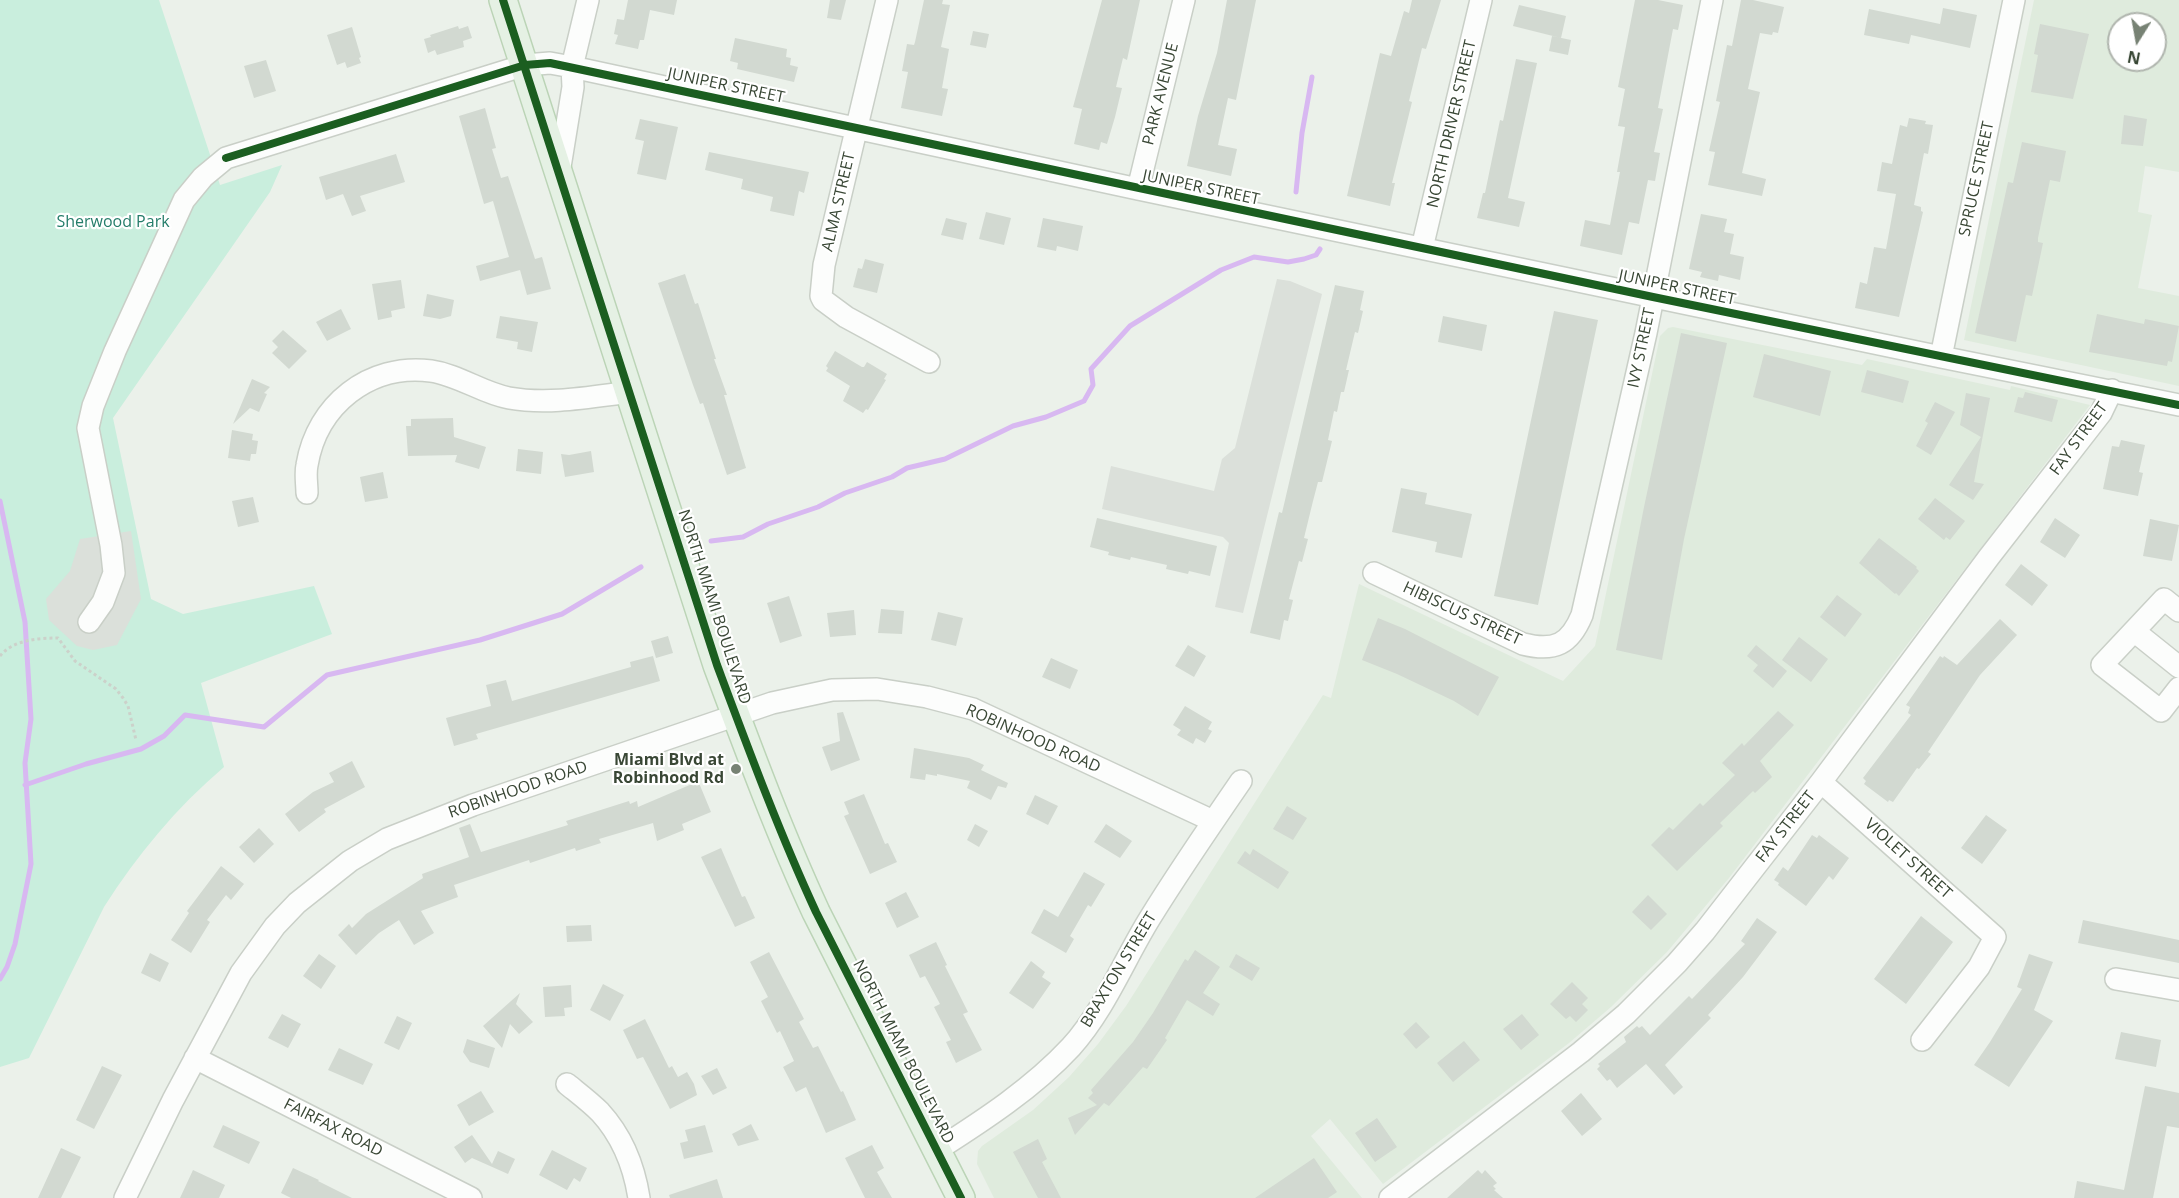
<!DOCTYPE html>
<style>
body{margin:0}
#map{position:relative;width:2179px;height:1198px;overflow:hidden;background:#ebf1ea;font-family:"Open Sans",sans-serif}
canvas{display:block}
.north{position:absolute;left:2107px;top:12px;width:60px;height:60px;box-sizing:border-box;background:#fff;border:2px solid #b0b5ae;border-radius:50%;rotate:191deg;font-size:16px;font-weight:700;line-height:24px;text-align:center;color:#394735}
.north::after{content:'';display:block;margin:auto;width:21px;height:27px;background:#778274;clip-path:polygon(50% 0,100% 100%,50% 72%,0 100%)}
</style>
<div id="map">
<canvas width="2179" height="1198"></canvas>
<div class="north">N</div>
</div>
<script>
const c = document.querySelector('canvas').getContext('2d');
c.lineJoin = 'round';
function fill(path, color) { c.fillStyle = color; c.fill(path, 'evenodd'); }
function strokePath(path, color, width, dash) { c.strokeStyle = color; c.lineWidth = width; c.lineCap = dash ? 'butt' : 'round'; c.setLineDash(dash || []); c.stroke(path); }
function drawText(font, color, halo, rows, align = 'center') {
  c.font = font + ' "Open Sans",sans-serif'; c.lineWidth = 4.5; c.setLineDash([]); c.textBaseline = 'middle'; c.strokeStyle = halo; c.fillStyle = color; for (const [text, x, y, turn = 0] of rows) {
    c.save(); c.translate(x, y); c.rotate((+turn || 0) * Math.PI / 180); c.textAlign = isNaN(turn) ? turn : align; if (halo) c.strokeText(text, 0, 0); c.fillText(text, 0, 0); c.restore();
  }
}
const residential = new Path2D(`
 M2034 0H2179V172L2145 166 2138 212 2152 215 2138 288 2179 296V386L1964 340ZM2119 24H2155V60H2119Z
 M1673 327 1862 365 1867 359 2010 390 2011 386 2090 405 1729 878 1667 952 1611 1007 1569 1043 1383 1184 1330 1119 1311 1136 1362 1198H994L977 1164 978 1151 982 1146 1033 1110 1069 1077 1098 1044 1126 1006 1323 695 1331 698 1359 584 1563 681 1595 646 1660 336 1668 328Z`);
const green = new Path2D(`
 M0 0H159L220 185 282 165 270 192 113 418 151 599 183 614 314 586 332 634 201 683 224 767C176 808 137 855 104 907L29 1058 0 1067Z`);
const parking = new Path2D(`
 M1277 279 1290 281 1322 294 1243 613 1215 607 1229 543 1223 537 1102 509 1111 466 1214 491 1222 459 1235 448Z
 M131 531 141 599 117 645 93 650 77 646 49 620 46 599 70 571 80 539Z`);
const stream = new Path2D(`
 M1296 192 1302 133 1312 77
 M0 501 25 622 31 719 25 763 31 864 15 944 7 967 0 979
 M711 541 743 537 768 524 818 507 845 493 892 477 907 468 945 459 1013 426 1046 417 1084 401 1093 385 1091 369 1130 326 1221 270 1254 257 1288 262 1304 259 1316 255 1320 249
 M25 785 86 764 141 749 164 736 185 715 264 727 327 675 480 640 562 614 641 567`);
const building = new Path2D(`
 M628 0H677L674 15 650 10 644 40H640L638 49 615 44 618 35 614 34 617 19 624 20Z
 M830 0H846L841 20 827 18Z
 M924 0H943L942 4 950 5 941 47 949 49 942 88 948 89 942 116 901 108 908 72 902 71 907 44 914 45 915 42Z
 M1102 0H1140L1127 60 1123 58 1116 87 1122 88 1115 117 1107 144 1101 142 1099 150 1074 144 1082 109 1073 107Z
 M1227 0H1256L1236 100 1228 98 1218 145 1237 149 1231 176 1187 166 1198 116 1217 53Z
 M1412 0H1441L1426 49 1422 48 1409 101 1412 102 1392 183H1395L1390 206 1347 196 1380 53 1391 56 1404 11 1409 13Z
 M1635 0H1658L1683 5 1678 30 1673 29 1658 108 1663 109 1654 152 1660 153 1655 181 1648 180 1639 224 1629 222 1622 255 1580 246 1585 220 1610 225 1620 172H1617L1625 127 1618 126 1625 89 1618 87Z
 M1741 0H1753L1784 7 1778 33 1773 32 1772 35 1760 33 1748 89 1760 92 1742 173 1766 179 1762 196 1708 185 1715 152 1709 151 1720 102 1716 101 1727 45 1732 46Z
 M1519 5 1566 16 1561 38 1513 26Z
 M1943 8 1977 15 1970 48 1911 35 1909 44 1864 35 1869 9 1940 24Z
 M2040 24 2089 34 2073 99 2031 92 2038 55 2034 54Z
 M458 26 459 29 468 26 472 38 463 41 464 47 437 55 435 50 428 53 424 39 431 37 430 35Z
 M352 27 361 57 359 58 361 63 347 68 345 62 337 65 327 35Z
 M973 31 989 34 986 48 970 45Z
 M1552 36 1571 40 1568 55 1549 51Z
 M735 38 787 49 786 57 791 58 790 65 798 67 794 82 737 69 738 63 730 61Z
 M1516 59 1537 63 1508 198 1525 202 1519 227 1477 218 1483 193H1485L1500 120 1503 121Z
 M266 60 276 91 254 98 244 66Z
 M485 108 496 148 492 149 501 178 508 176 535 259 542 257 551 289 527 295 520 270 480 281 476 266 509 257 493 201 484 204 459 116Z
 M2124 115 2147 119 2143 146 2121 144Z
 M1909 118 1926 121 1925 124 1933 125 1928 154 1924 153 1914 205 1921 207V211L1923 212 1899 317 1855 308 1860 282 1867 284 1874 247 1886 249 1896 194 1877 191 1882 162 1892 164 1900 125 1907 127Z
 M640 119 678 127 666 180 637 174 644 141 635 139Z
 M2022 142 2066 151 2060 182 2050 180 2038 238V242L2043 243 2032 296 2026 295 2016 342 1975 333 2008 182 2013 183Z
 M709 152 809 172 804 193 799 191 794 216 770 211 773 197 741 189 743 179 705 170Z
 M396 154 405 182 360 196 366 211 352 216 343 194 326 200 319 177Z
 M986 212 1011 218 1004 245 979 239Z
 M1701 214 1727 219 1724 232 1734 234 1730 254 1744 257 1740 280 1719 275 1718 281 1700 277 1702 272 1689 269Z
 M946 218 967 223 963 240 941 235Z
 M1043 218 1083 226 1078 251 1057 246 1056 251 1037 247Z
 M865 259 884 264 877 293 853 287 858 268 862 269Z
 M685 274 695 304 698 303 716 359H714L727 395H724L746 468 727 475 703 403 700 404 693 385 658 283Z
 M401 280 405 308 391 311 392 317 378 320 372 284Z
 M1335 285 1364 291 1360 310 1363 311 1358 333 1355 332 1346 370H1349L1344 392H1341L1337 412 1334 411 1328 440 1332 441 1322 482H1318L1313 501 1304 538 1308 539 1302 562 1299 561 1289 599 1293 600 1288 621 1284 620 1280 640 1250 633 1279 512 1282 513Z
 M427 294 454 300 451 316 440 319 423 316Z
 M341 309 351 329 327 341 316 322Z
 M1554 311 1598 320 1538 605 1494 596Z
 M2097 314 2144 324 2145 319 2179 326 2172 362 2168 361 2167 366 2089 352Z
 M500 316 538 322 532 352 517 349 518 342 496 338Z
 M1443 316 1487 325 1482 351 1438 342Z
 M283 330 307 351 289 369 272 353 278 347 272 341Z
 M1681 333 1727 343 1684 539 1662 660 1616 650 1644 507Z
 M835 351 862 367H864L867 362 887 374 884 379 886 380 868 410 866 409 863 413 843 401 850 386 826 371 828 368 826 366Z
 M1764 354 1831 371 1820 416 1753 397Z
 M1867 370 1909 381 1903 403 1861 392Z
 M252 379 270 387 264 393 267 394 259 412 250 408 233 424Z
 M2025 392 2058 400 2052 422 2014 412 2018 397 2023 398Z
 M1966 393 1990 398 1974 482 1984 484 1973 500 1949 485 1981 437 1960 425Z
 M1935 402 1955 412 1931 455 1916 446 1928 423 1925 421Z
 M453 418 454 437 486 447 479 469 455 462 457 455 408 456 406 426H411V419Z
 M232 430 253 434 252 440 258 441 256 454H251L250 461 228 458Z
 M2121 440 2145 445 2139 472 2143 473 2138 496 2103 489 2112 446 2119 447Z
 M518 449 543 452 541 474 516 471Z
 M591 451 594 472 565 477 561 454 569 455Z
 M383 472 388 498 365 502 360 477Z
 M1401 488 1427 493 1425 504 1472 514 1462 558 1435 552 1437 542 1392 532Z
 M253 497 259 522 238 527 232 501Z
 M1935 498 1965 521 1950 540 1946 537 1944 540 1918 519Z
 M1097 518 1217 546 1210 576 1189 571 1188 574 1166 569 1167 565 1131 557 1130 560 1108 555 1109 552 1090 547Z
 M2055 518 2080 535 2065 558 2040 542Z
 M2150 519 2179 525 2172 561 2143 556Z
 M1879 538 1917 567 1916 568 1919 571 1899 596 1896 593 1895 594 1859 563Z
 M2021 564 2048 585 2032 606 2005 585Z
 M1837 595 1862 614 1845 637 1820 617Z
 M789 596 802 636 780 643 767 603Z
 M881 609 904 611 902 634 878 633Z
 M854 610 856 635 830 637 827 613Z
 M938 612 963 618 956 646 931 640Z
 M1378 618 1405 629 1499 677 1478 716 1454 701 1397 674 1362 660Z
 M2000 619 2017 635 1980 675 1928 752 1931 754 1919 769 1917 768 1893 802 1889 800 1888 802 1864 784 1866 781 1863 778 1911 715 1908 713 1910 707 1906 705 1940 656 1943 658 1944 656 1957 665Z
 M668 636 673 653 656 658 651 641Z
 M1799 637 1828 659 1811 682 1782 660Z
 M1188 645 1206 656 1194 677 1175 666Z
 M1756 645 1787 671 1773 688 1753 671 1758 665 1747 656Z
 M653 656 660 681 476 734 478 739 454 746 446 718 491 706 486 685 506 680 512 701 631 667 630 662Z
 M1051 658 1078 670 1070 689 1042 677Z
 M1185 706 1212 722 1208 729 1212 731 1205 743 1196 738 1193 744 1177 735 1181 730 1173 725Z
 M1778 711 1794 725 1760 761 1772 777 1755 793 1753 791 1720 823 1723 826 1677 871 1651 845 1669 827 1673 830 1700 803 1703 806 1735 775 1722 763 1742 743 1744 746Z
 M843 712 860 760 831 771 822 747 840 741 837 713Z
 M914 748 969 758 984 765 981 770 1008 783 1006 788 998 786 991 800 967 788 970 781 937 774V776L926 774 925 780 910 778Z
 M352 761 365 787 324 809 326 812 299 832 285 814 313 792 334 782 329 773Z
 M699 783 711 812 682 824 684 830 657 841 653 823 599 839 601 843 576 851 575 848 530 863 529 860 454 885 458 897 421 911 434 933 414 945 399 920 379 933 356 955 338 935 349 924 352 928 366 914 423 878 422 874 469 857 459 828 470 824 481 852 568 825 566 821 629 801 630 804 637 801 638 807 692 784Z
 M864 794 885 844 888 843 897 862 870 874 844 816 849 814 844 802Z
 M1035 795 1058 806 1048 825 1026 814Z
 M1287 806 1307 818 1293 840 1273 829Z
 M1986 815 2007 830 1982 864 1961 848Z
 M975 824 988 831 979 847 967 840Z
 M1106 824 1132 841 1120 858 1094 842Z
 M259 828 274 844 254 863 239 847Z
 M1812 835 1817 838 1819 835 1849 858 1833 880 1829 876 1806 906 1778 885 1779 883 1774 880 1783 867 1788 871Z
 M721 848 742 897 745 896 755 918 735 927 701 857Z
 M1253 849 1289 872 1278 889 1237 863 1245 851 1250 855Z
 M221 866 244 884 231 900 226 895 207 920 210 922 191 953 171 940 189 913 187 911Z
 M1084 872 1105 884 1091 907 1088 905 1070 936 1074 939 1066 953 1031 933 1044 909 1058 917Z
 M906 892 919 917 897 928 885 903Z
 M1648 895 1667 914 1651 930 1632 912Z
 M1921 916 1953 942 1906 1004 1874 979Z
 M1757 918 1777 932 1743 977 1708 1015 1711 1018 1665 1065 1683 1087 1674 1095 1646 1064 1617 1088 1610 1079 1607 1081 1597 1069 1600 1066 1598 1064 1626 1042 1624 1037 1637 1026 1639 1028 1642 1026 1650 1035 1689 996 1692 999 1745 944 1741 941Z
 M2083 920 2179 940V963L2078 943Z
 M591 925 592 941 567 942 566 926Z
 M936 942 947 965 945 966 968 1012 963 1014 982 1050 956 1063 946 1042 951 1040 934 1007 940 1004 925 976 920 978 909 955Z
 M1195 950 1220 967 1203 993 1220 1004 1213 1016 1187 1000 1165 1038 1167 1040 1147 1069 1143 1067 1109 1106 1104 1103 1075 1135 1068 1118 1097 1105 1088 1098 1093 1093 1091 1090 1133 1042 1153 1013 1185 959 1188 961Z
 M769 952 804 1019 799 1022 813 1048 818 1046 841 1092 843 1091 856 1120 826 1133 806 1087 796 1092 783 1067 794 1061 780 1031 777 1033 761 1001 768 997 750 962Z
 M150 953 169 963 160 982 141 973Z
 M319 954 336 966 321 989 303 976Z
 M1236 954 1260 968 1252 981 1229 967Z
 M2029 954 2053 962 2034 1010 2053 1021 2009 1087 1974 1065 1990 1042 2022 989 2017 987Z
 M1031 961 1045 972 1042 977 1051 983 1033 1009 1009 993Z
 M1572 982 1588 998 1582 1004 1588 1010 1576 1022 1570 1016 1566 1019 1550 1004Z
 M603 984 624 995 610 1021 590 1010Z
 M571 985 572 1007 564 1008 565 1016 545 1017 543 987Z
 M520 993 516 1004 533 1022 519 1034 510 1024 502 1048 483 1026Z
 M282 1014 301 1024 288 1048 268 1038Z
 M1522 1014 1539 1035 1521 1050 1503 1029Z
 M397 1016 412 1023 399 1050 384 1043Z
 M645 1019 669 1068 672 1066 678 1077 687 1072 694 1084 697 1095 670 1109 643 1057 637 1059 623 1030Z
 M1416 1022 1430 1037 1416 1049 1403 1034Z
 M2121 1032 2161 1040 2156 1067 2115 1059Z
 M467 1039 495 1048 489 1068 470 1062 463 1052Z
 M1464 1041 1480 1060 1453 1082 1437 1063Z
 M339 1048 373 1064 363 1085 328 1070Z
 M102 1066 122 1075 94 1129 76 1120Z
 M717 1068 727 1088 713 1095 701 1076Z
 M2145 1086 2179 1093V1128L2167 1126 2153 1198H2074L2077 1181 2124 1190Z
 M481 1091 494 1112 469 1126 457 1105Z
 M1581 1093 1602 1119 1582 1136 1561 1111Z
 M1377 1118 1397 1147 1375 1162 1355 1133Z
 M751 1124 759 1140 738 1146 732 1134Z
 M223 1125 260 1142 249 1164 213 1147Z
 M705 1125 713 1152 684 1159 680 1143 688 1141 685 1130Z
 M472 1135 492 1164 498 1151 515 1159 508 1174 472 1158 465 1163 454 1147Z
 M1038 1139 1047 1159 1042 1162 1061 1198H1038L1013 1152Z
 M872 1145 884 1168 877 1172 892 1198H865L845 1158Z
 M61 1148 81 1157 61 1198H38Z
 M552 1150 587 1168 580 1182 574 1178 567 1190 539 1175Z
 M1314 1158 1337 1192 1328 1198H1255Z
 M293 1168 319 1180 318 1181 352 1198H291L281 1193Z
 M193 1170 225 1185 219 1198H180Z
 M1478 1170 1482 1174 1485 1170 1497 1183 1493 1186 1496 1189 1494 1190 1503 1198H1447Z
 M717 1179 723 1198H670L669 1195Z`);
const path = new Path2D(`
 M0 656C13 640 38 638 58 638L75 661 116 689 123 698 128 706 136 740`);
const minor = new Path2D(`
 M887 0 824 265 821 296 823 300 846 317 929 362
 M559 173 573 87 572 67 588 0
 M1138 189 1184 0
 M1422 248 1481 0
 M1941 357 2014 0
 M307 493C307 484 305 474 307 465 317 405 369 363 431 371 459 375 482 393 509 398 549 405 590 397 631 392
 M1374 573 1523 644C1555 652 1570 644 1582 615L1646 333 1712 0
 M2179 611 2164 599 2102 665 2161 711 2179 688
 M89 622 103 602 114 573 111 545 88 428 93 406 115 351 184 200 203 177 226 158 525 65 550 63 572 67 1138 189 1941 357 2179 405
 M2134 631 2179 667
 M1821 782 1995 937 1979 967 1922 1040
 M2116 979 2179 990
 M195 1058 471 1198
 M567 1084C578 1093 590 1102 600 1112 622 1136 634 1166 639 1198
 M937 1150C984 1120 1033 1088 1071 1047 1105 1009 1124 960 1150 918 1179 871 1210 826 1241 781
 M125 1198 173 1100 241 973 275 926 297 903 350 861 387 839 473 805 772 703 832 690 877 689 927 697 973 709 1213 821
 M1390 1198 1581 1052 1626 1014 1677 963 1705 931 1821 782 1989 557 2101 413 2112 390`);
const major = new Path2D(`
 M503 0 717 665C748 748 779 832 816 912L961 1198`);
const cycleway = new Path2D(`
 M503 0 717 665C748 748 779 832 816 912L961 1198
 M226 158 525 65 550 63 1653 297 2179 405`);
const markers = [
 [736,769,6,"#778274"]
];
const streetNames = [
 ["JUNIPER STREET",726,86,12],
 ["PARK AVENUE",1161,94,-76],
 ["NORTH DRIVER STREET",1452,124,-77],
 ["SPRUCE STREET",1977,179,-78],
 ["JUNIPER STREET",1201,188,12],
 ["ALMA STREET",839,202,-77],
 ["JUNIPER STREET",1677,288,12],
 ["IVY STREET",1642,348,-78],
 ["FAY STREET",2079,439,-54],
 ["NORTH MIAMI BOULEVARD",714,607,72],
 ["HIBISCUS STREET",1462,614,25],
 ["ROBINHOOD ROAD",1033,739,24],
 ["ROBINHOOD ROAD",518,790,-19],
 ["FAY STREET",1786,827,-52],
 ["VIOLET STREET",1908,859,42],
 ["BRAXTON STREET",1119,970,-59],
 ["NORTH MIAMI BOULEVARD",903,1052,63],
 ["FAIRFAX ROAD",333,1128,27]
];
const parkNames = [
 ["Sherwood Park",113,222]
];
const poiNames = [
 ["Miami Blvd at",724,760],
 ["Robinhood Rd",724,778]
];
fill(residential, '#dfebdd');
fill(green, '#c9eedd');
fill(parking, '#dbe0da');
strokePath(stream, '#d8b8f1', 5);
fill(building, '#d2d9d1');
strokePath(minor, '#c9cfc7', 24);
strokePath(major, '#bbd4b6', 30);
strokePath(path, '#ccd1ca', 3, [3, 3]);
strokePath(minor, '#fcfdfc', 21);
strokePath(major, '#e5f1e4', 27);
strokePath(cycleway, '#1b5e20', 8);
for (const [x, y, r, color] of markers) { const dot = new Path2D(); dot.arc(x, y, r, 0, 2 * Math.PI); c.fillStyle = color; c.fill(dot); strokePath(dot, '#fff', 2); }
drawText('16px', '#394735', '#fff', streetNames);
drawText('16px', '#257d6a', '#fff', parkNames);
drawText('bold 16px', '#394735', '#fff', poiNames, 'right');
</script>
